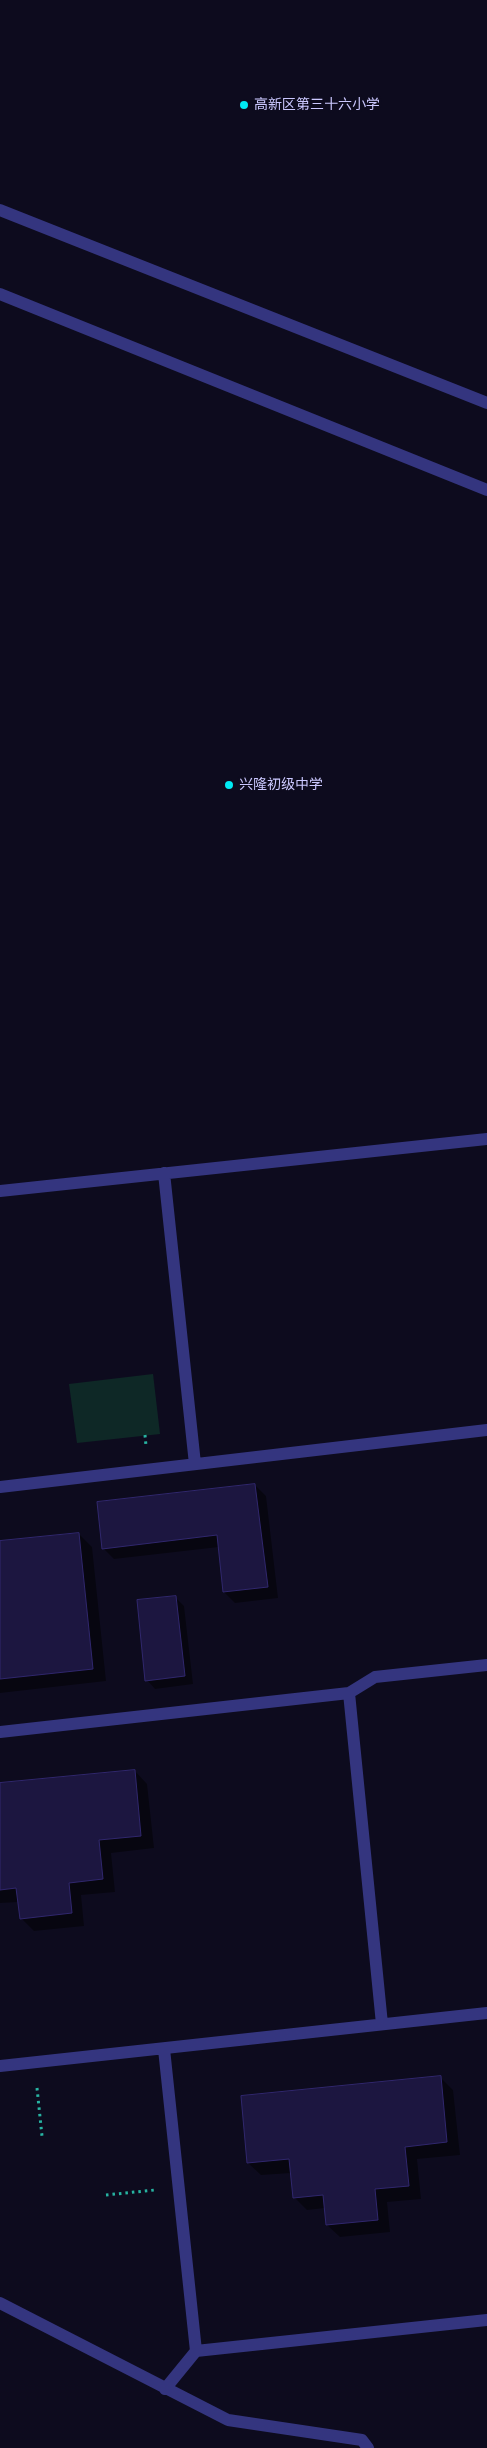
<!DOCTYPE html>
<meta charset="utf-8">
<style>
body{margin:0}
canvas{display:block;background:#0d0b1e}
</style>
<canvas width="487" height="2448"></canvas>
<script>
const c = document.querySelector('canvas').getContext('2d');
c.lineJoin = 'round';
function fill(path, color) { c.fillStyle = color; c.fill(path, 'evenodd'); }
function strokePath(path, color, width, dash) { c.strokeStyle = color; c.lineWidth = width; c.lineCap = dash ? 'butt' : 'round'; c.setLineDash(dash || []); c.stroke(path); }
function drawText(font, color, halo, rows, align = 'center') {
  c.font = font + ' Raleway,"Noto Sans SC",sans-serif'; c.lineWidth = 5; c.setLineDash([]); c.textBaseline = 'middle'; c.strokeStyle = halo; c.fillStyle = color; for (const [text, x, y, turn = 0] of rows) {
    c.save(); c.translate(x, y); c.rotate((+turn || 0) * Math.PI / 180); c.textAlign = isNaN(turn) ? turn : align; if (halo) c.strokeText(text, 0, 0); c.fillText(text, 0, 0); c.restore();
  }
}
const green = new Path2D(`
 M153 1374 160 1434 77 1443 69 1384Z`);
const shadow = new Path2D(`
 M255 1485 266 1496 278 1598 235 1603 224 1592 219 1547 114 1559 103 1548Z
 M79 1534 92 1547 106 1681 0 1693V1543Z
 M175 1597 184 1606 193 1684 155 1689 147 1680Z
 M135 1771 147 1784 154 1848 111 1853 115 1892 81 1895 84 1926 34 1931 21 1918 19 1902 0 1903V1784Z
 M440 2077 453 2090 460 2155 417 2159 421 2199 387 2202 390 2232 340 2237 327 2225 325 2208 307 2210 294 2197 291 2173 261 2175 248 2163Z`);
const building = new Path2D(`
 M255 1484 268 1587 223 1592 217 1535 102 1549 97 1502Z
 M79 1533 93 1669 0 1679V1541Z
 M176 1596 185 1676 145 1681 137 1600Z
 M135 1770 141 1836 99 1840 103 1879 69 1883 72 1913 20 1919 16 1888 0 1890V1783Z
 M441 2076 447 2142 405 2147 409 2186 375 2189 378 2220 326 2225 323 2195 293 2198 289 2159 247 2163 241 2096Z`);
const path = new Path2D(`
 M145 1435 146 1446
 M37 2088 42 2136
 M106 2195 155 2190`);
const minor = new Path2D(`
 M164 1173 195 1464
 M0 1191 487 1139
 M0 1487 487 1430
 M349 1693 382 2024
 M0 1732 349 1693 375 1677 487 1665
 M164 2049 196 2351 165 2389
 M0 2066 487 2013
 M0 2303 228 2420 362 2440 368 2448
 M196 2351 487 2320`);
const tertiary = new Path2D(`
 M0 210 487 403
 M0 294 487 490`);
const markers = [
 [244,105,5,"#00eaf3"],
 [229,785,5,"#00eaf3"]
];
const poiNames = [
 ["高新区第三十六小学",254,105],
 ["兴隆初级中学",239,785]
];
fill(green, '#0e2826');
fill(shadow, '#0007');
fill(building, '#1c1640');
strokePath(building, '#30276d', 1);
strokePath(path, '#27b4a2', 3, [2.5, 4]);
strokePath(minor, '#34357f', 12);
strokePath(tertiary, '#34357f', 12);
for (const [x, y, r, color] of markers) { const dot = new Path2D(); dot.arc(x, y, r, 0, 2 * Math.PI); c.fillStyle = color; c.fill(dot); strokePath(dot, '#0d0b1e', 2); }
drawText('14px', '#cbc8ff', '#0d0b1e', poiNames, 'left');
</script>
